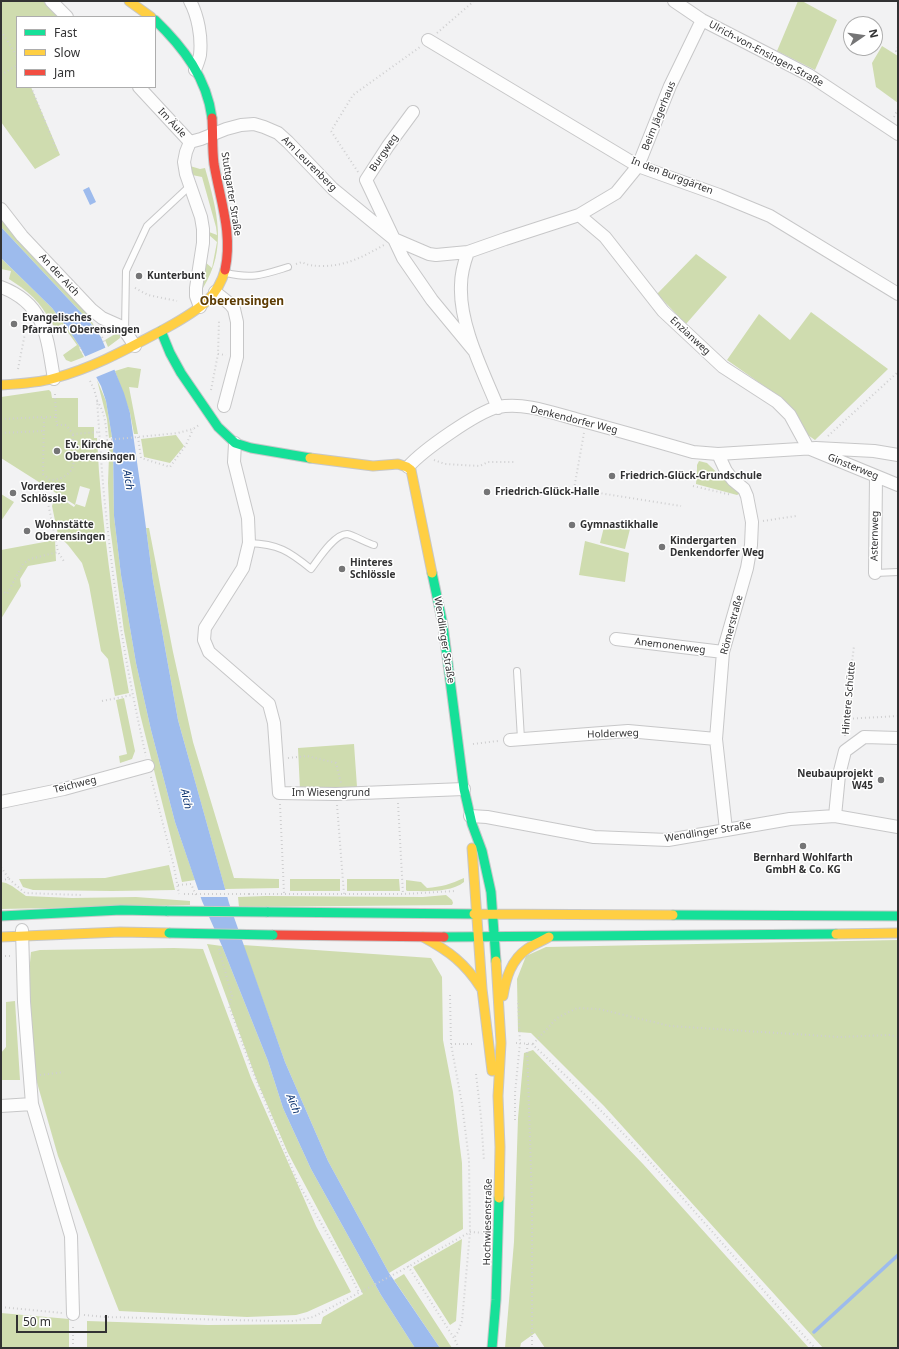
<!DOCTYPE html>
<meta charset="utf-8">
<style>
body{margin:0}
#map{position:relative;width:899px;height:1349px;overflow:hidden;background:#f2f2f3;font-family:"Noto Sans",sans-serif}
canvas{display:block}
.frame{position:absolute;inset:0;border:2px solid #323233;pointer-events:none}
.legend{position:absolute;left:16px;top:16px;width:140px;height:72px;box-sizing:border-box;background:#fff;border:1px solid #adadad;margin:0;padding:5px 7px;list-style:none;font-size:12px;color:#323233}
.legend li{display:flex;align-items:center;gap:8px;height:20px}
.legend b{width:20px;border:1px solid #adadad}
.north{position:absolute;left:843px;top:16px;width:40px;height:40px;box-sizing:border-box;background:#fff;border:1px solid #adadad;border-radius:50%;rotate:77deg;font-size:11px;font-weight:700;line-height:16px;text-align:center;color:#323233}
.north::after{content:'';display:block;margin:auto;width:14px;height:18px;background:#757576;clip-path:polygon(50% 0,100% 100%,50% 72%,0 100%)}
.scale{position:absolute;left:16px;top:1315px;width:91px;height:18px;box-sizing:border-box;border:2px solid #323233;border-top:0;padding-left:5px;font-size:12px;line-height:14px;white-space:nowrap;color:#323233;-webkit-text-stroke:3px #fff;paint-order:stroke}
</style>
<div id="map">
<canvas width="899" height="1349"></canvas>
<div class="frame"></div>
<ul class="legend">
<li><b style="height:5px;background:#16e098"></b>Fast</li>
<li><b style="height:5px;background:#ffcf43"></b>Slow</li>
<li><b style="height:5px;background:#f24e42"></b>Jam</li>
</ul>
<div class="north">N</div>
<div class="scale">50 m</div>
</div>
<script>
const c = document.querySelector('canvas').getContext('2d');
c.lineJoin = 'round';
function fill(path, color) { c.fillStyle = color; c.fill(path, 'evenodd'); }
function strokePath(path, color, width, dash) { c.strokeStyle = color; c.lineWidth = width; c.lineCap = dash ? 'butt' : 'round'; c.setLineDash(dash || []); c.stroke(path); }
function drawText(font, color, halo, rows, align = 'center') {
  c.font = font + ' "Noto Sans",sans-serif'; c.lineWidth = 3; c.setLineDash([]); c.textBaseline = 'middle'; c.strokeStyle = halo; c.fillStyle = color; for (const [text, x, y, turn = 0] of rows) {
    c.save(); c.translate(x, y); c.rotate((+turn || 0) * Math.PI / 180); c.textAlign = isNaN(turn) ? turn : align; if (halo) c.strokeText(text, 0, 0); c.fillText(text, 0, 0); c.restore();
  }
}
const green = new Path2D(`
 M1 1H43L59 17H17V87H31L60 155 35 169 1 122Z
 M798 1H802L837 20 815 70 777 51Z
 M882 46 898 56V103L876 87 872 63Z
 M190 166 200 169 205 168C217 211 228 248 203 288H201L205 262 212 268 217 242 209 235V232L217 235 216 227 202 177 192 175Z
 M1 218 87 312 95 328 88 320 1 227Z
 M696 254 727 277 686 324 657 294Z
 M1 258 52 308 68 329 80 347 79 348 84 357 71 362 66 360 63 355 77 345 62 324 55 328C40 303 34 295 9 279L11 271 1 269Z
 M811 312 888 369 815 440 802 431 790 408 774 393 727 360 759 314 790 340Z
 M117 330 120 335V338L108 347 105 340 115 334Z
 M128 367 141 369 138 388 129 387 138 434H134L130 413 115 371Z
 M97 380 106 401 112 437 109 438 107 419Z
 M49 390 51 392 52 398H78V427H94V438H97C101 524 114 608 129 693L115 696 108 659 101 651 89 585 82 563 68 545 58 535 52 506 56 495 74 507 76 504 85 507 90 489 80 486 75 505 1 458V397Z
 M176 435 184 446 170 463 144 457 141 439Z
 M113 443 114 516 121 575 136 663 151 730 175 822 195 880 182 882 140 714 124 631 110 527 108 483 109 456V444Z
 M699 461 707 463 709 465 728 483 740 491 739 494 737 495 696 484 697 469V465Z
 M1 494 14 502 1 521Z
 M605 523 630 529 625 549 600 543Z
 M146 528H149L173 652 193 742 234 878 279 879V888L225 889 178 720 153 581Z
 M55 540 56 561 28 566 20 579 21 586 1 619V550Z
 M585 541 629 553 625 582 579 575Z
 M124 698 135 751 132 759 120 763 119 756 127 754 116 700Z
 M354 744 357 787 300 790 298 748Z
 M169 865 175 890 112 891 33 890 23 887 19 879 105 878Z
 M464 878V882C451 893 424 891 407 891L406 890V880L421 882 427 888C441 887 451 884 464 878Z
 M290 879H340V891H290Z
 M347 879H399L400 891H347Z
 M1 882 6 883 12 886 26 896 72 898 136 897 190 901V905L1 909Z
 M446 895 452 900 453 903 452 905 239 907 238 897 266 896 423 897Z
 M898 940V1348H823L604 1106 531 1033 518 1032 517 979 526 956 546 947Z
 M207 944 222 946 268 1061 283 1108 311 1169 381 1295 415 1348H87V1321L208 1325 321 1324 323 1317 363 1294 288 1153 257 1081Z
 M243 945 431 958 442 977 443 1040 453 1092 462 1163 463 1229 389 1273 328 1161 285 1062Z
 M174 948 203 949 251 1078 316 1226 351 1292 307 1312 296 1315 247 1317 119 1311 58 1156 32 1065 29 973 31 952 40 950Z
 M15 1001 20 1080H1V1053L6 1047V1002Z
 M533 1050 643 1164 809 1348H545L535 1333 521 1343 520 1348H505L514 1242 518 1118 524 1053Z
 M462 1239 456 1321 450 1325 413 1267Z
 M404 1274 452 1348H440L394 1280Z
 M1 1313 69 1319V1348H1Z`);
const water = new Path2D(`
 M89 187 96 202 90 205 83 190Z
 M1 227 88 320 101 337 124 393 130 413 141 490 153 581 178 720 229 903 285 1062 328 1161 389 1273 440 1348H415L381 1295 311 1169 283 1108 268 1061 222 946 202 901 175 822 151 730 136 663 121 575 114 516 113 443 106 401 101 386 80 347 68 329 52 308 1 258Z`);
const pier = new Path2D(`
 M107 347 116 369 94 378 84 357Z
 M197 890H227L229 897H199Z`);
const stream = new Path2D(`
 M814 1332 898 1255`);
const path = new Path2D(`
 M1 31 17 56
 M437 33 474 1
 M898 47 896 51 898 52
 M1 75 17 65
 M31 87 57 151
 M894 117 898 109
 M358 172 331 131 353 95 420 47
 M296 264 302 262C309 266 315 266 323 266 347 266 364 256 384 245
 M135 288 148 295 177 301
 M102 337 105 343
 M80 348 83 353
 M218 354 226 355
 M18 369 27 323
 M90 381 94 389 97 400C100 441 102 482 107 522 115 601 128 678 146 756
 M211 390 218 354 219 321
 M55 394 56 417H44L43 474 50 480C59 480 70 476 73 466 75 460 73 441 73 434
 M97 401C108 416 106 437 108 455L101 456
 M56 417 57 425H66L73 434 100 432
 M1 419 44 417
 M1 433 43 431
 M828 436 898 372
 M138 437 141 458 170 467 186 445 193 429
 M107 440 178 433 193 429 199 425
 M434 460 445 464 480 466 488 462H514
 M693 486 732 495
 M574 489 584 433
 M550 492 574 489 681 506
 M47 498 58 552
 M763 521 796 516
 M1 590 7 594 23 564 30 559 58 552 65 563
 M102 701 132 695
 M845 719 898 716
 M845 736V719L854 646
 M473 744 498 741
 M288 758 307 756 336 763 341 783
 M151 777 174 867 179 894
 M398 803 403 894
 M280 804 284 893
 M337 805 344 894
 M1 867 9 879
 M1 880 9 879 25 893 81 895
 M178 885 191 884 196 895
 M249 894H403L456 891
 M219 949 232 996 229 1006 251 1067 298 1183 348 1270 359 1293
 M1 956H12
 M450 995 451 1044 462 1104 469 1160 470 1232 462 1321 458 1332 454 1338
 M516 1043 532 1044C573 1082 612 1121 650 1162 706 1223 759 1287 815 1348
 M451 1044H474
 M527 1044 532 1203V1345
 M533 1044 557 1018 577 1008 599 1009 670 1026 839 1037 889 1035 898 1037
 M476 1074 481 1117 484 1161
 M40 1075 64 1072
 M515 1120V1093L520 1043 518 1000
 M408 1266 454 1338 459 1348
 M1 1307 62 1313
 M84 1315 106 1317 276 1321H294L313 1317 404 1269 470 1232 485 1233
 M73 1348V1325`);
const lane = new Path2D(`
 M226 273C253 279 262 275 288 267
 M125 330 126 271 147 226 191 185
 M249 543C278 544 289 551 311 569 318 560 334 534 347 534 353 535 367 543 374 545
 M875 573 898 572
 M517 671 521 739`);
const street = new Path2D(`
 M51 1 67 17
 M190 1C198 16 202 37 200 55 199 60 197 65 195 70
 M674 1 702 20 809 75 898 134
 M428 40 638 166 719 195 770 216 898 294
 M139 87 190 142
 M413 112 388 146 366 180 403 258 432 300 475 352
 M190 142 201 139 226 129 241 125 254 124 264 127 278 133 288 142 333 189 394 239 429 254 436 255 468 252 505 239 579 215 616 193 638 166 670 86 702 20
 M190 142 186 152 184 162 186 174 201 217 203 229V243L196 288V296L200 307
 M1 209 22 236 92 310 102 318 120 326 125 331 135 346
 M579 215 605 237 663 311 723 367 777 402 790 415 808 448 898 485
 M468 252C464 263 461 273 461 285 459 325 483 371 498 408
 M1 287C46 304 47 338 54 379
 M215 292 230 304 234 309 237 322V357L224 406
 M235 443 234 462 248 518 249 543 243 568 205 628 204 640 209 652 269 704 274 723 279 793 336 794 464 789
 M718 454 726 471 733 480 744 489 747 496 752 522 751 545 747 568 723 652 716 739 726 830
 M408 467C423 450 477 412 498 407 525 402 553 413 579 420 617 430 655 441 693 452L718 454 816 448 874 451 898 455
 M875 573 876 476
 M616 639 723 652
 M510 740 628 731 716 739
 M1 802 64 789 148 766
 M470 816 487 817 594 837 668 840 790 819 835 816 898 827
 M835 816 839 775 845 751 864 737 898 738
 M22 930 24 1002 32 1104 71 1236 73 1314
 M1 1106 32 1104`);
const fast = new Path2D(`
 M155 20C183 47 207 78 212 118
 M161 331 170 353 181 373 218 427 235 443 251 448 310 458
 M432 573 443 625 464 789 472 824 482 851 491 892 496 961
 M267 912 474 914
 M673 915 898 916
 M1 916 121 910 167 911
 M444 937 836 934
 M492 1348 496 1300 499 1198`);
const slow = new Path2D(`
 M129 1 151 17
 M1 385C19 384 38 383 55 378 93 368 127 349 161 331 177 322 193 314 207 301 216 292 222 282 225 270
 M310 458 373 466 398 464 407 467 411 470 432 573
 M472 848 482 989 492 1071
 M474 914 673 915
 M836 934 898 933
 M1 937 120 932 169 933
 M423 937C449 951 465 963 481 988
 M496 961 501 1043 498 1096 500 1147 499 1198
 M503 996C506 978 511 960 527 949 534 944 542 941 549 937`);
const jam = new Path2D(`
 M212 118C213 133 212 149 214 164 220 200 233 233 225 270
 M273 935 444 937`);
const pathBridge = new Path2D(`
 M184 894H249`);
const fastBridge = new Path2D(`
 M167 911 267 912
 M169 933 273 935`);
const markers = [
 [139,276,4,"#757576"],
 [14,324,4,"#757576"],
 [57,451,4,"#757576"],
 [612,476,4,"#757576"],
 [487,492,4,"#757576"],
 [13,493,4,"#757576"],
 [572,525,4,"#757576"],
 [27,531,4,"#757576"],
 [662,547,4,"#757576"],
 [342,569,4,"#757576"],
 [881,780,4,"#757576"],
 [803,846,4,"#757576"]
];
const streetNames = [
 ["Ulrich-von-Ensingen-Straße",766,54,28],
 ["Beim Jägerhaus",659,116,-68],
 ["Im Äule",172,123,47],
 ["Burgweg",384,153,-56],
 ["Am Leurenberg",309,164,45],
 ["In den Burggärten",672,176,21],
 ["Stuttgarter Straße",231,194,81],
 ["An der Aich",59,275,47],
 ["Enzianweg",690,336,43],
 ["Denkendorfer Weg",574,420,14],
 ["Ginsterweg",853,467,22],
 ["Asternweg",875,536,-89],
 ["Römerstraße",732,625,-75],
 ["Wendlinger Straße",444,640,81],
 ["Anemonenweg",670,646,7],
 ["Hintere Schütte",849,698,-85],
 ["Holderweg",613,734,-2],
 ["Teichweg",75,785,-14],
 ["Im Wiesengrund",331,793],
 ["Wendlinger Straße",708,832,-9],
 ["Hochwiesenstraße",488,1222,-89]
];
const poiNames = [
 ["Kunterbunt",147,276],
 ["Evangelisches",22,318],
 ["Pfarramt Oberensingen",22,330],
 ["Ev. Kirche",65,445],
 ["Oberensingen",65,457],
 ["Friedrich-Glück-Grundschule",620,476],
 ["Vorderes",21,487],
 ["Schlössle",21,499],
 ["Friedrich-Glück-Halle",495,492],
 ["Wohnstätte",35,525],
 ["Oberensingen",35,537],
 ["Gymnastikhalle",580,525],
 ["Kindergarten",670,541],
 ["Denkendorfer Weg",670,553],
 ["Hinteres",350,563],
 ["Schlössle",350,575],
 ["Neubauprojekt",873,774,"right"],
 ["W45",873,786,"right"],
 ["Bernhard Wohlfarth",803,858,"center"],
 ["GmbH & Co. KG",803,870,"center"]
];
const waterNames = [
 ["Aich",128,480,81],
 ["Aich",186,799,77],
 ["Aich",293,1104,68]
];
const quarterNames = [
 ["Oberensingen",242,302]
];
fill(green, '#cfdcaf');
fill(water, '#9dbbed');
fill(pier, '#f2f2f3');
strokePath(stream, '#9dbbed', 3.5);
strokePath(lane, '#c7c7c8', 8);
strokePath(street, '#c7c7c8', 14);
strokePath(fast, '#c7c7c8', 11);
strokePath(slow, '#c7c7c8', 11);
strokePath(jam, '#c7c7c8', 11);
strokePath(path, '#cfcfd0', 2, [1, 3]);
strokePath(lane, '#fdfdfd', 6);
strokePath(street, '#fdfdfd', 12);
strokePath(fast, '#16e098', 9);
strokePath(slow, '#ffcf43', 9);
strokePath(jam, '#f24e42', 9);
strokePath(fastBridge, '#c7c7c8', 11, []);
strokePath(pathBridge, '#cfcfd0', 2, [1, 3]);
strokePath(fastBridge, '#16e098', 9);
for (const [x, y, r, color] of markers) { const dot = new Path2D(); dot.arc(x, y, r, 0, 2 * Math.PI); c.fillStyle = color; c.fill(dot); strokePath(dot, '#fff', 1.5); }
drawText('10px', '#323233', '#fff', streetNames);
drawText('bold 10px', '#323233', '#fff', poiNames, 'left');
drawText('italic 11px', '#0c3370', '#fff', waterNames);
drawText('bold 12px', '#5d3c03', '#fff', quarterNames);
</script>
